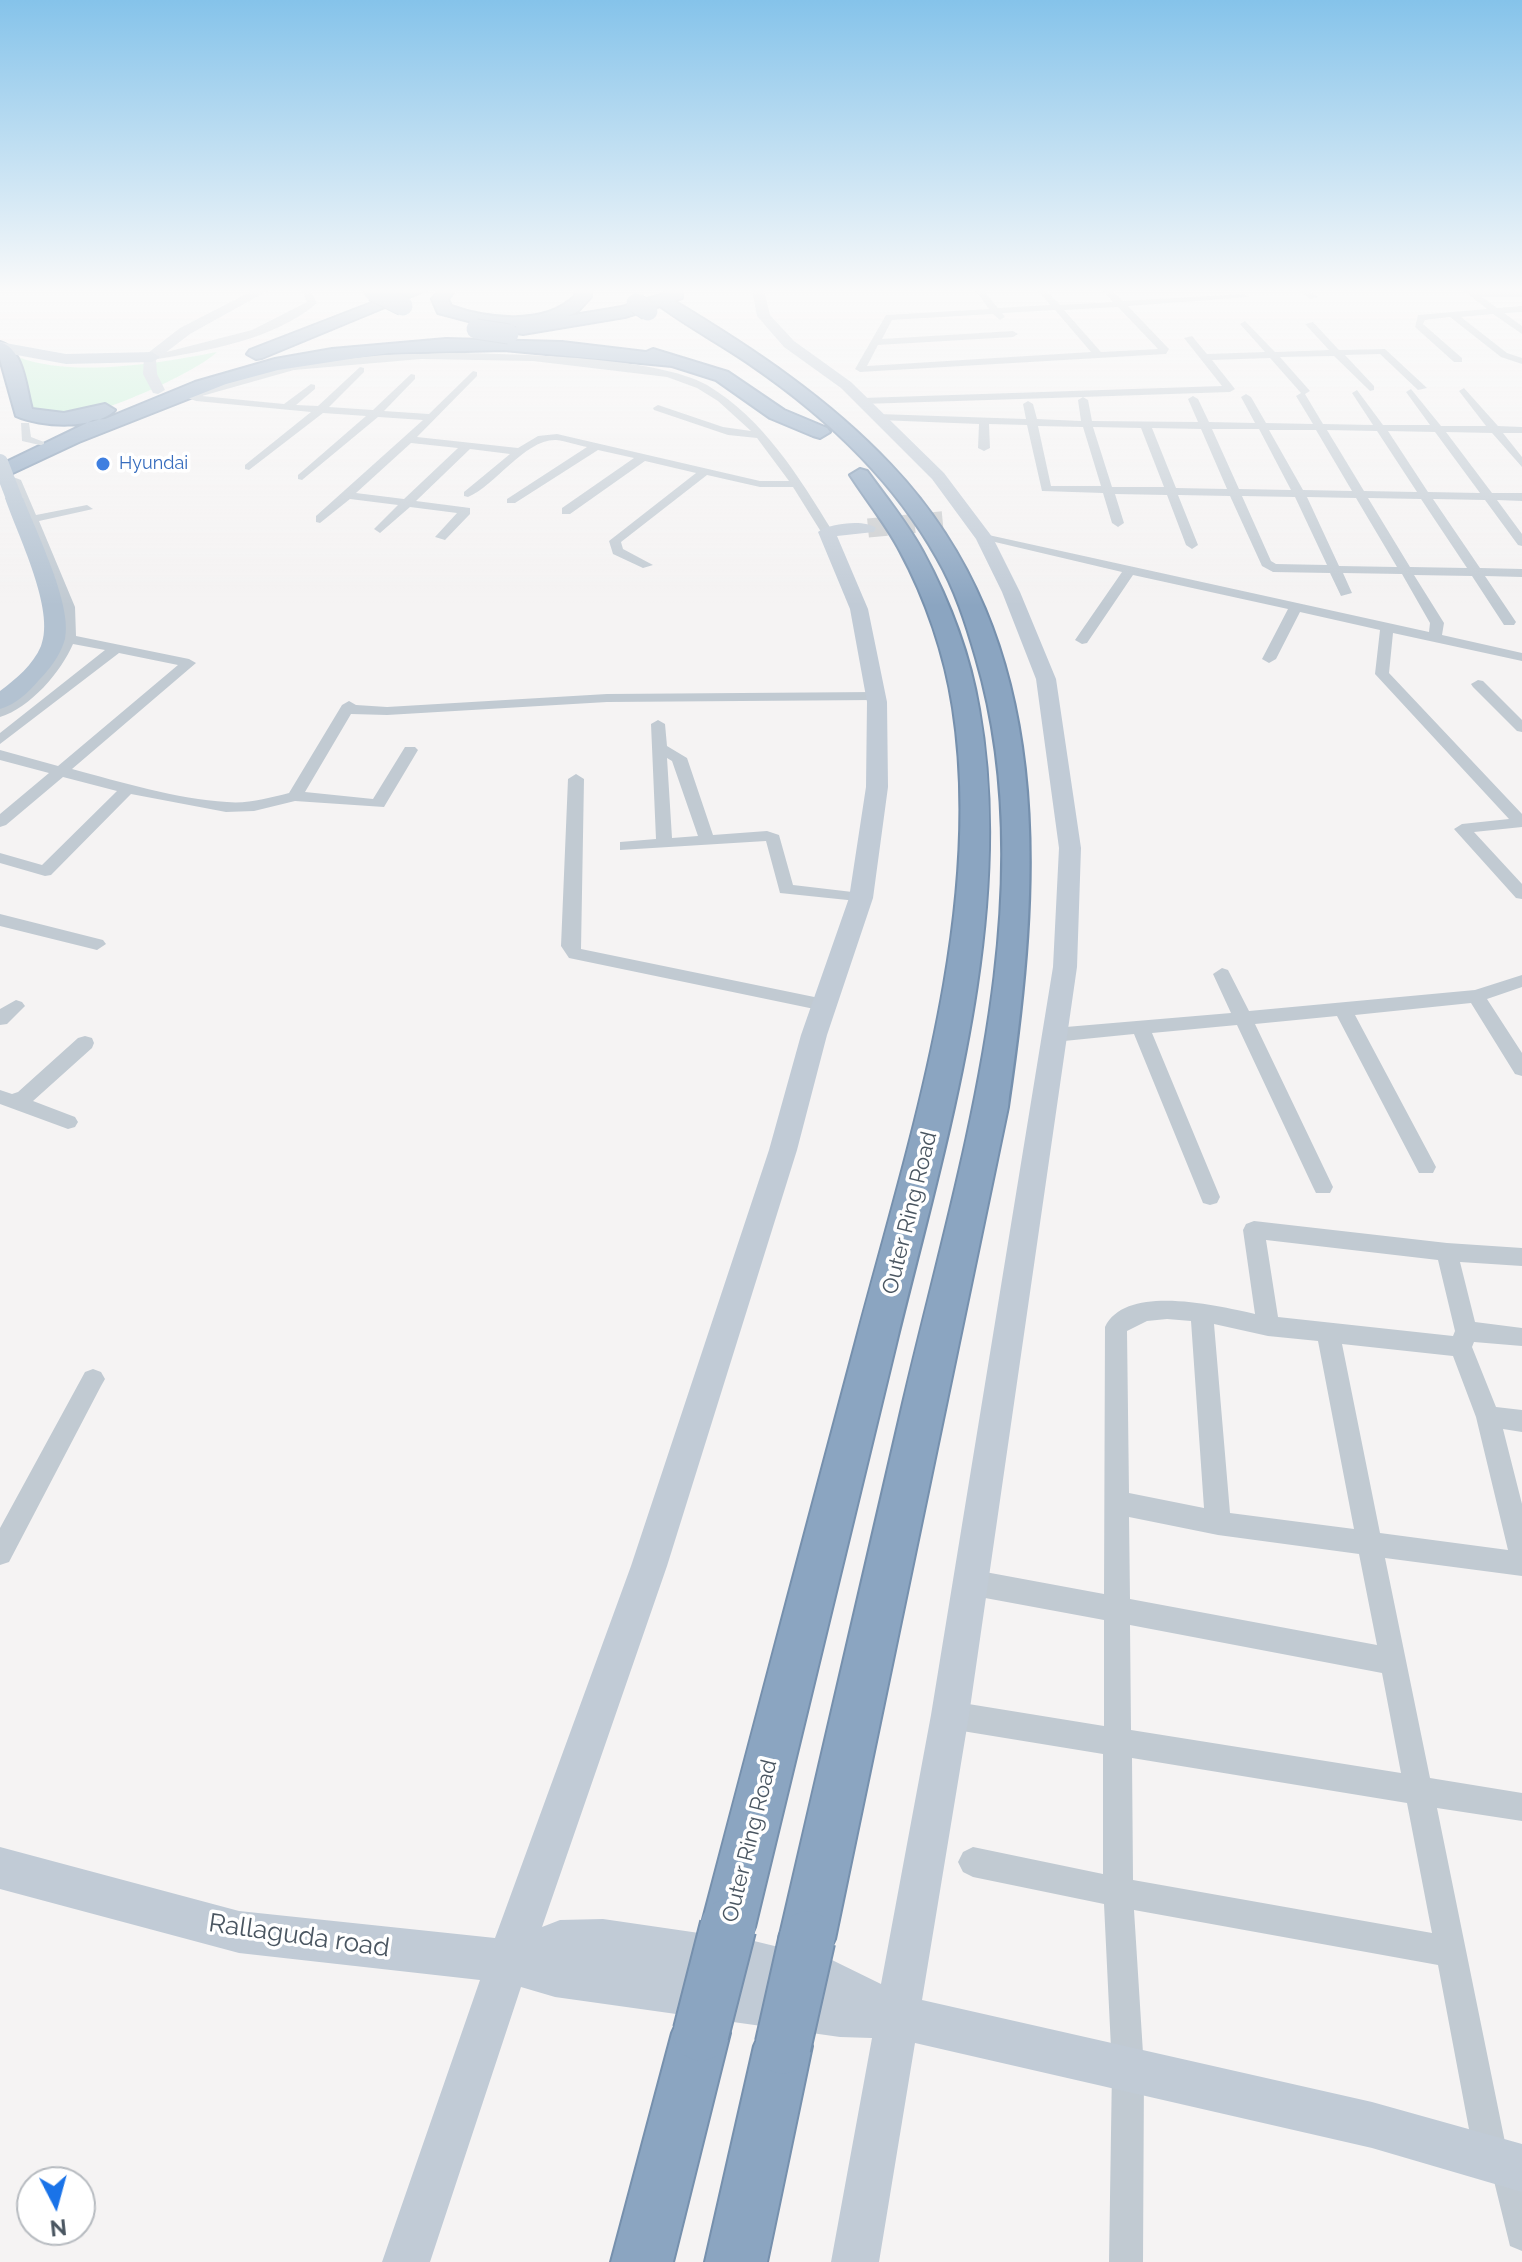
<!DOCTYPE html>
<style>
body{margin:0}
#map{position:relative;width:1522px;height:2262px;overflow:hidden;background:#f5f3f3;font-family:Raleway,sans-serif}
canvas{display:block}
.north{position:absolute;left:16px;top:2166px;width:80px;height:80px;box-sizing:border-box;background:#fff;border:2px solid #b7bbc0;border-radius:50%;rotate:174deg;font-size:22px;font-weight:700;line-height:32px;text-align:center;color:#4a5661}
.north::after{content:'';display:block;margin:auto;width:28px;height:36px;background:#1a73e8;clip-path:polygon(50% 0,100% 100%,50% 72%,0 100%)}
</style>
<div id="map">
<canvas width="1522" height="2262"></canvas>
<div class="north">N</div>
</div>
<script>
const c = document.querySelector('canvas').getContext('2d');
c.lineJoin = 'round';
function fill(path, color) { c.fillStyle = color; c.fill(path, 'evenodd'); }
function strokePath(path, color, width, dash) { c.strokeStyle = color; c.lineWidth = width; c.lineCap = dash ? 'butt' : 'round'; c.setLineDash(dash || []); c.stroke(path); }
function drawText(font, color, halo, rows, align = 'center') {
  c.font = font + ' Raleway,sans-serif'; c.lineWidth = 7; c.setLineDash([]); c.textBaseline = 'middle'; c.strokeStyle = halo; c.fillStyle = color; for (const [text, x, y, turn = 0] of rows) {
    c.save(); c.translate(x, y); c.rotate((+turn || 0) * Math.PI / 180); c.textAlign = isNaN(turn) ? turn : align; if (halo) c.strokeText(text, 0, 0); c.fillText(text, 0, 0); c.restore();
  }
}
const green = new Path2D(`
 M217 352C196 372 113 409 83 414 67 416 49 414 33 414L18 357C74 378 160 363 217 352Z`);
const secondaryTunnel = new Path2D(`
 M868 528 951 520`);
const street = new Path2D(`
 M302 290H310L317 303C274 340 206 351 152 360L147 357 252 330 307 302Z
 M975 290H983L998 308 1050 305 1038 290H1046L1060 305 1113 302 1103 290H1112L1123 301 1244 294 1249 297 1128 306 1169 349 1166 354 860 372 855 369 886 315 989 309ZM1118 307 1158 349 1101 352 1064 310ZM1055 310 1091 352 867 366 878 345 1013 337 1018 334 1013 331 882 339 892 320 993 314 1000 320 1005 317 1002 313Z
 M1299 290H1308L1318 297 1310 299Z
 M1463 290 1522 291V297H1482L1497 308 1522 306V312L1504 313 1522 326V334L1493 314 1461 317 1507 353 1522 358V364L1501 357 1450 317 1425 320 1423 324 1462 358V362H1454L1415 327 1418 315 1487 309Z
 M1245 321 1275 352 1329 350 1305 324 1313 322 1339 350 1385 349 1427 388 1418 390 1380 354 1345 355 1374 386V390L1370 391 1334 356 1280 357 1310 391 1305 394 1323 424 1373 425 1352 393 1357 390 1383 425H1430L1406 392 1411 389 1441 426H1486L1459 391 1464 388 1498 426 1522 427V433H1503L1522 457V467L1492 433 1446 432 1492 493H1522V501L1497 500 1522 534V546L1518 545 1485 500 1433 499 1480 568 1522 569V577L1485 576 1516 622 1514 625H1504L1472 576 1414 575 1444 623 1442 635 1522 653V661L1393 633 1389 673 1522 814V827L1474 832 1522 884V899L1516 898 1454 829 1462 824 1509 819 1375 674 1380 630 1300 612 1276 659 1269 663 1262 659 1288 609 1133 575 1087 643 1082 644 1075 640 1122 572 978 538 984 534 1429 632 1430 623 1402 574 1343 573 1352 593 1341 596 1330 573 1273 572 1262 566 1230 496 1178 495 1198 545 1192 549 1186 545 1167 495 1115 494 1124 523 1118 527 1112 523 1103 493 1042 491 1027 425 989 424 990 448 984 451 978 448 979 424 879 420 874 417 879 414 1026 419 1023 404 1028 401 1033 404 1037 419 1081 421 1078 400 1083 397 862 404 857 401 862 398 1222 386 1184 338 1192 336 1207 354 1265 352 1240 324ZM1270 358 1301 393 1296 396 1313 424 1266 423 1251 397 1246 394 1241 397 1255 423 1209 422 1198 399 1193 396 1188 399 1198 422 1092 421 1088 400 1083 397 1230 392 1235 389 1212 360ZM1038 426 1083 427 1101 486H1051ZM1093 427 1141 428 1164 487H1112ZM1152 428 1201 429 1227 489 1176 488ZM1212 429H1259L1291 490 1239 489ZM1269 430H1316L1352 491 1303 490ZM1327 430 1377 431 1417 492 1364 491ZM1388 431 1435 432 1480 493 1428 492ZM1242 496 1295 497 1327 565 1276 564 1271 561ZM1307 497 1356 498 1397 567 1339 566ZM1368 498 1421 499 1467 568 1410 567Z
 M458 353C518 354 658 357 707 385 764 419 799 477 833 532L823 535 793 487H760L707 475 621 542 623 549 653 565 643 568 613 554 609 541 696 473 645 461 570 514H562V508L634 458 598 450 515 503H507V499L587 447C577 445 566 441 556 440 525 439 495 486 468 497L464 496V492L510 454 470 449 416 501 470 508V514L445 540 435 537 457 513 410 507 380 533 374 529 398 505 350 499 320 523 316 522V516L423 420 378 417 302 480 298 479V475L366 416 323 413 249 470 245 469V465L311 412 196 401 182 396 294 364 384 355ZM421 359 533 361 667 377 697 388 718 401 751 431 723 427 658 405 653 408 654 410 728 435 757 438 789 481H760L557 434 538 436 518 448 417 437 477 376V372L473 371 429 414 384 411 415 379V375L411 374 373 410 329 407 364 372V368L360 367 318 406 296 405 315 389V385L311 384 284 404 202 396 294 370ZM411 443 458 448 404 499 356 493Z
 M21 423H29L31 437 44 442V446L22 441Z
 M0 472 21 480 36 515 87 505 93 509 39 521 75 607 76 636 189 659 196 663 72 769C120 782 177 799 227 802 248 804 269 798 289 793L342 705 349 701 356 705 387 707 607 694 876 692 883 696 876 700 607 702 387 715 351 714 305 792 373 799 405 747H415L418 750 384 807 295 801 254 811 226 812 131 794 51 875 45 876 0 863V853L42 865 117 791 63 777 6 825 0 827V814L49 773 0 760V750L58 766 178 665 119 653 0 744V733L105 650 73 644C61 672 30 708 0 717V707C37 681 67 655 61 607L12 484 0 479Z
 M1478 680 1483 681 1522 720V732L1517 731 1473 687 1471 684Z
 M658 720 665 724 667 746 687 758 713 835 767 831 779 835 793 885 861 893 869 898 867 902 780 893 766 841 620 850V842L656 839 651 724ZM667 758 672 761 698 836 672 838Z
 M576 774 584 779 581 949 824 999 830 1001 833 1005 830 1009 824 1011 569 958 561 946 568 779Z
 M0 914 103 940 106 944 97 950 0 926Z
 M1222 968 1228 970 1249 1011 1475 990 1522 975V987L1487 999 1522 1053V1076L1515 1074 1471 1003 1355 1015 1436 1167 1433 1173H1419L1337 1016 1255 1024 1333 1187 1330 1193H1316L1313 1187 1237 1025 1152 1033 1220 1197 1217 1203 1210 1205 1203 1203 1134 1034 1054 1042 1045 1035 1054 1028 1231 1013 1213 974Z
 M16 1000 22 1002 25 1006 7 1024 0 1025V1009Z
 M85 1036 92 1038 94 1043 92 1048 33 1101 75 1117 78 1122 75 1127 68 1129 0 1104V1090L12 1094 18 1092 78 1038Z
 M1254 1221 1447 1243 1522 1248V1266L1460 1262 1475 1322 1522 1328V1346L1474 1342 1472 1347 1496 1407 1522 1410V1432L1503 1429 1522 1504V1576L1385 1558 1430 1778 1522 1793V1821L1437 1808 1506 2147 1519 2151 1522 2159V2251L1510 2246 1493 2177 1480 2173 1475 2161 1438 1965 1134 1910 1144 2069 1143 2262H1109L1112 2069 1104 1904 973 1877 963 1872 958 1862 963 1852 973 1847 1103 1874V1754L950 1729 940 1725 936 1715 940 1705 950 1701 1104 1726V1620L969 1595 960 1591 956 1582 960 1573 969 1569 1104 1594 1105 1327C1126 1283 1218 1306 1255 1314L1243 1230 1246 1224ZM1266 1240 1438 1260 1455 1331 1453 1336 1278 1317ZM1167 1319 1191 1321 1204 1508 1129 1493 1127 1331 1147 1321ZM1214 1324 1268 1336 1318 1341 1354 1529 1230 1513ZM1342 1344 1453 1356 1476 1417 1508 1550 1380 1533ZM1129 1517 1218 1535 1359 1554 1377 1645 1130 1599ZM1130 1625 1382 1673 1401 1773 1131 1730ZM1132 1758 1407 1803 1432 1933 1133 1880Z
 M93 1369 101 1372 105 1379 101 1386 9 1562 0 1565V1528L85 1372Z`);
const secondary = new Path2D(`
 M254 290H269L190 334 156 360 157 374 165 390 158 394 153 393 143 374 144 356 180 328Z
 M752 290H764L770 315 794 341 851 382 944 473 993 538 1020 592 1056 679 1081 848 1077 967 969 1715 922 2000 1372 2102 1522 2144V2192L1372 2148 915 2043 879 2262H831L872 2038 840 2037 555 1997 521 1987 430 2262H382L480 1980 239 1953 0 1889V1847L239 1911 495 1938 631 1566 769 1150 801 1035 849 898 866 787 867 702 850 609 818 532C829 523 866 519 876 528L874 532 837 536 868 609 887 702 888 787 873 898 827 1035 797 1150 667 1566 542 1927 560 1920 603 1919 754 1941 832 1960 881 1984 931 1715 1053 967 1059 848 1036 679 1002 592 976 539 932 479 841 388 784 347 757 316Z`);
const primary = new Path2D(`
 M0 342 66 354 152 352 160 357 152 362 66 364 0 352Z
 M14 492 23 498C36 531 73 606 65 639 61 654 50 669 39 680 29 692 15 705 0 709V691C16 679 33 665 41 646 56 610 17 534 5 498Z`);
const highway = new Path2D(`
 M405 290H426L262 358 256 359 247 354 250 350Z
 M439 290H455L448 299 451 306C487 319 545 326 575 296V290H591V297L578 311 568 316 622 307 670 292H682V298L674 301C752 348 828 398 891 465 1059 642 1041 883 1008 1107L835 1939 826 1958 807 1967 788 1958 779 1939C820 1760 862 1582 903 1403 958 1167 1047 898 976 658 966 623 955 589 937 558 893 479 824 415 751 365 721 344 688 327 660 306L625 317 523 334 517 333 516 326 476 323 438 313 432 299Z
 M446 339 562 342 646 352 653 349 728 372 784 410 827 428 830 432 820 438 813 436 770 418 716 380 672 366 504 350 389 353 278 370 226 384 79 442 0 479V465L93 420 105 419 195 382 275 359 332 349Z
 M0 342C24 349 26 388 32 409L64 413 105 404 115 410C96 430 40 427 16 416L0 359Z
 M860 469 867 471C886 497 908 524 923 552 949 600 970 655 979 709 1016 917 945 1143 896 1344 849 1538 802 1733 755 1927L747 1946 728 1954 709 1946 701 1927C752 1732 804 1536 856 1341 908 1144 985 913 953 708 945 655 926 599 900 551 886 524 866 500 850 475Z
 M701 2004 721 2013 730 2033 673 2262H611L672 2033 681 2013Z
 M783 2017 803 2026 812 2046 767 2262H705L754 2046 763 2026Z`);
const primaryBridge = new Path2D(`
 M0 462 14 498`);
const highwayBridgeFar1 = new Path2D(`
 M373 291 403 306
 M636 303 648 311
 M476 329 509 334`);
const highwayBridge = new Path2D(`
 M701 2033 728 1927
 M783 2046 807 1939`);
const markers = [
 [103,464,8,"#3f7fe0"]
];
const farShopnames = [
 ["Hyundai",119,464]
];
const streetNames = [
 ["Outer Ring Road",910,1213,-76],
 ["Outer Ring Road",750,1841,-76]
];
const nearStreetnames = [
 ["Rallaguda road",299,1936,8]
];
fill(green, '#c3f1d5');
strokePath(secondaryTunnel, '#caccce', 19, [19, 9]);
strokePath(highway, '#7690ad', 4);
fill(street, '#c1cad2');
fill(secondary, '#c1cbd6');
fill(primary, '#b3c2d1');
fill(highway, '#8ba5c1');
strokePath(highwayBridgeFar1, '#7690ad', 21, []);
strokePath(highwayBridge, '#7690ad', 59, []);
strokePath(primaryBridge, '#b3c2d1', 16);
strokePath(highwayBridgeFar1, '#8ba5c1', 19);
strokePath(highwayBridge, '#8ba5c1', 55);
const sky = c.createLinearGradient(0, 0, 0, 606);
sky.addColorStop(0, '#85c3ea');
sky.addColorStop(0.48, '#fafafa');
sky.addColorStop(1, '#fafafa00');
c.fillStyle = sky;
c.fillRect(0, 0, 1522, 606);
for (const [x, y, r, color] of markers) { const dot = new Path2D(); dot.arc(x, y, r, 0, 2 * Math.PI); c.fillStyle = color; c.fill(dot); strokePath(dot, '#fff', 3); }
drawText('18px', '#366cbe', '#fff', farShopnames, 'left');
drawText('22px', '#4a5661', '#fff', streetNames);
drawText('26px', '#4a5661', '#fff', nearStreetnames);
</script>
